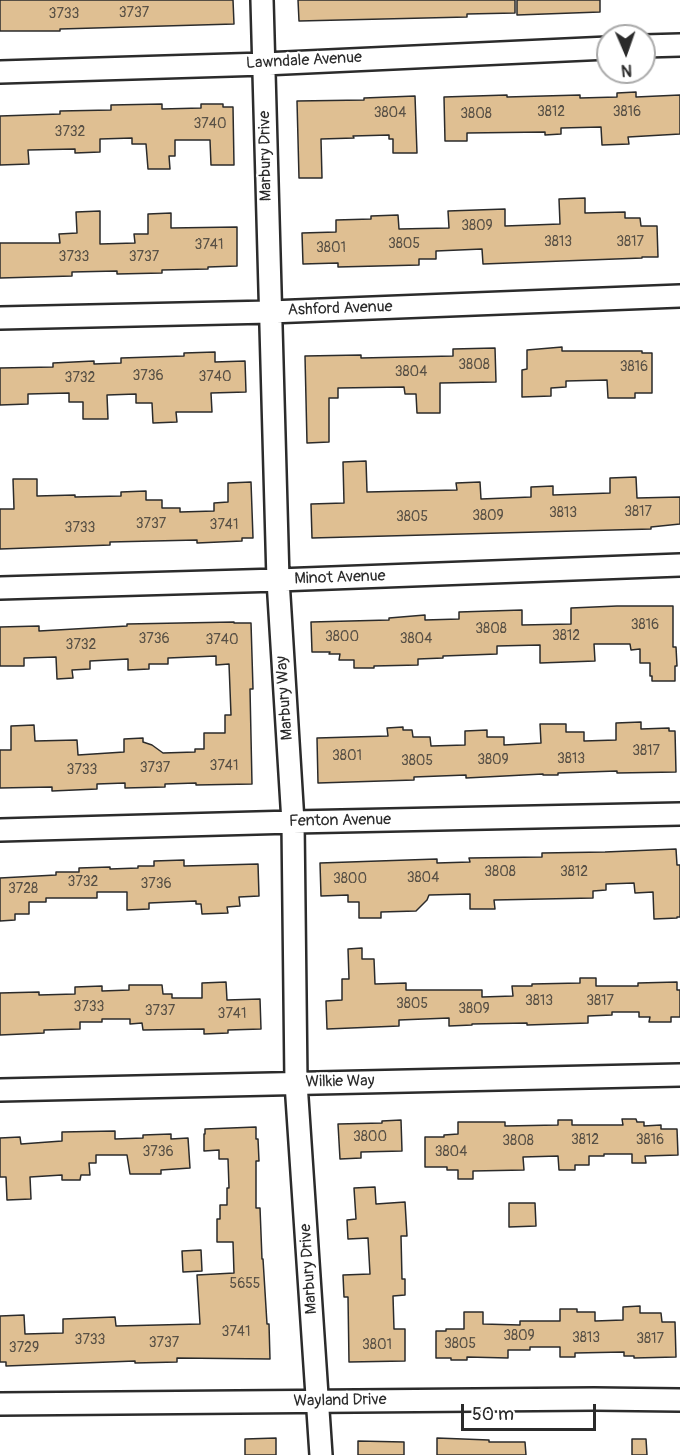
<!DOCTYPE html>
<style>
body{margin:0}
#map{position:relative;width:680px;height:1455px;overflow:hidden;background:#fff;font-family:Pangolin,sans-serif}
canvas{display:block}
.north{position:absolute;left:596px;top:24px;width:60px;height:60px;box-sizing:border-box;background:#fff;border:2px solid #aaa;border-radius:50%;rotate:178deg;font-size:16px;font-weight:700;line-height:24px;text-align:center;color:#2b2b2b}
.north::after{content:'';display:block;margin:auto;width:21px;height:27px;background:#2b2b2b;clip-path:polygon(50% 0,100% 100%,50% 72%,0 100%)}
.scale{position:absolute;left:461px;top:1404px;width:135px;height:27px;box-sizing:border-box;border:3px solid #2b2b2b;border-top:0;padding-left:8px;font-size:18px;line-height:21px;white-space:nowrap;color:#2b2b2b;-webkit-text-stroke:4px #fff;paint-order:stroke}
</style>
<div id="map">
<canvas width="680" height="1455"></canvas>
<div class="north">N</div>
<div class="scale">50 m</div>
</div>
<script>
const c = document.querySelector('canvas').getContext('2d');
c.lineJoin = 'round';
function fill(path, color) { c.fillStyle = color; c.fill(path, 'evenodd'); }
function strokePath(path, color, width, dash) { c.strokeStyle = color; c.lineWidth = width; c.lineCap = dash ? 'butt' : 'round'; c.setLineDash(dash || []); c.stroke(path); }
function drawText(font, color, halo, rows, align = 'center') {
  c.font = font + ' Pangolin,sans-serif'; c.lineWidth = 4.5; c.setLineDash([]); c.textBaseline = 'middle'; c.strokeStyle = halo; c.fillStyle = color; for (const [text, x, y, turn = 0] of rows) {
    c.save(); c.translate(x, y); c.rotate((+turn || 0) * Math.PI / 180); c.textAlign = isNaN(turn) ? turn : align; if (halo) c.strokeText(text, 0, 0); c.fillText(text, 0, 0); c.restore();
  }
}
const building = new Path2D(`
 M0 0H233L234 24 60 29V31H0Z
 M298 0H515V13L467 14V17L299 21Z
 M517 0H600V12L517 15Z
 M636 92V97L680 95V134L628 137 629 144 602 145 601 127 561 128V134L545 135V132L467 133V141H445L444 97 507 95V97L580 95V98L617 97V93Z
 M415 96 417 153H393V139H389V135L353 136 354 138 321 139 322 178H299L297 101 364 100V98Z
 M162 104V109L201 108V104H223V107H233L234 165H211L210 140H175V156H169L170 169H148L146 144H132V138L100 139V152L75 153V149L28 150 29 164 0 165V116L60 114V111L111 110V105Z
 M585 198V213L625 212V218H640L641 226H657L658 257H642V258L483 264 482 249 436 251V259H419V265L338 267V263L303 264 302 233 336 232V220L371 219V216L398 215 399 229 449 228 448 211 505 209V226L560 224 559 199Z
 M100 211V244L135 243 134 234H148V214L171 213V228L237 227V266L208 267V269L162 270V273L117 274V271L72 272V276L0 278V243H60L59 234 77 233 76 212Z
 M562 347V351H642V353H652V393H635V398H608L607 380 566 381V387L551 388V396L522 397V370L527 369V350Z
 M495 348 496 382 440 383V413H417L416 394H405L404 387 338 388V398H329V442L307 443 305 356 361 355V358L453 356V349Z
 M215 352V362L245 361 246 392 211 393 212 412H176L177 422 153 423 152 403H136V394L107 395 108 419H83V402H69V393L28 394V404L0 405V368L53 367V363L94 361V364L121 363V358L184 356V353Z
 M366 461 367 492 457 490 456 483 480 482 481 499 531 497V487L553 486V495L610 493V478L636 477 637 498 680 497V524L651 527V529L312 538 311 504 344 503 343 462Z
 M13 479H37V496L75 495V497L121 496V492L146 491V500H162V508H180V512L214 511V503L228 502V483L251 482 253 538H242V541L197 543V540L110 542V545L0 549V509H14Z
 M617 606H673V647H676L677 666H675V681H652V676H650V663H640V649L631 650 630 644H594L595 661 540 663V645L497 646V654L443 656V658L418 659V665L374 666V668H354V660H339L340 654H329L330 652H312L311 622 389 620V618L425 615V620L459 619V612L522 610V625L571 624V608Z
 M234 622V623H251L253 689H250L252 784 196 785V783L165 784V787L125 788V783L97 784V789L52 791V787L0 788V750H11V726L34 725 35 741 77 740 78 755 124 752V739L143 738V742L152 745 163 753 195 752V749H204V733H225V715H231L229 664 216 665V656L168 658V664H149V669L128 670V659L90 661V669L72 670 73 678 57 679 56 657 24 658V666H0V627L39 626V631L127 626V624Z
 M641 722V729L669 728V731H675L676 772 617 773V771L558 773V775H543V774L466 778V775L414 777V780L318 783 317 738 388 736 387 728 403 727V730H412L413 737H430L431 746 465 745V731L487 730V737H504V745L541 743 540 724H566V732H584V741L616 740V723Z
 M676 849 677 865H680V917H677V918L654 919 653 892 635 893 634 883 606 884V890L593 891V898L494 900 495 909H470V894L429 895 427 900 416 911 381 912V918H359V902H348V895L321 896 320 863 437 859V863L470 862 469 858 542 857V853L605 852Z
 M184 860V866L258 864 259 896 239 897 240 906 227 907 228 913 202 914 201 904H196V901L149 903V909L127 910V892H97V898H46V902H29V914H15V920L0 921V878L56 875V872H79V868L110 867V869L138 868V866H154V861Z
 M362 948V959H374L375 984 406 983V990H482V997L513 996 512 986H532V984L580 983V978H596V986H638V983L677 982V990H680V1017H671V1022H649L650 1017H639V1012H612V1015L588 1016V1023L527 1025V1023L472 1024V1025L449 1026V1018L399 1020V1026L327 1029 326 1001 342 1000V979H349L348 949Z
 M226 982 227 1000 260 999 261 1029 228 1030V1033L204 1034V1029L143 1030 142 1023 130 1024V1019H102V1022H80V1029L44 1030V1033L0 1035V993L39 992V995L75 994V987L102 986V991L129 990V985H162L163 994H172V998H202V983Z
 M622 1119H636L637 1122H644V1126L661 1125V1129H677L678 1155 645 1156 646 1163H632V1154H604V1156H589V1165H575V1170H559L558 1156 523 1157 524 1170 473 1171V1179H458V1170H447V1167H425V1137H444V1135L458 1134V1122H505V1126L558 1125V1120H572V1125H623Z
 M401 1120 402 1151 361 1152V1158L340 1159 338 1124 382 1123V1121Z
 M256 1127V1139H258L259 1161H256V1208H260L262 1259H263L267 1324H269L270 1359 177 1358V1362L135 1363V1361L6 1366V1362H0V1316L24 1315 25 1334 63 1333V1319L115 1317 116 1326 200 1324 197 1275 234 1273 233 1242H217V1219H220V1205H227V1188H229L228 1159H219V1150L204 1151V1134H205V1129Z
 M115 1131V1139L143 1138V1135L171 1134V1139L188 1138 190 1168 161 1170V1174H130L127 1155H96V1163H89L90 1175H81L80 1180H62V1175L30 1177 31 1199 7 1200 6 1177H0V1138L20 1137 21 1144 62 1141V1132Z
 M375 1187 376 1204 405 1202 407 1236H401L402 1279H405V1295L393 1296 394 1329H405V1361L349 1362 348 1297H344L343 1275 370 1274 368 1238 348 1239 347 1220 356 1219 354 1188Z
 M509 1203H535L536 1226 509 1227Z
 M201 1250 202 1271 183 1272 182 1251Z
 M640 1306V1313H661L662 1322H675L676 1357 634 1358V1356H624V1352L575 1353V1357H560V1347H530V1350H508V1358L467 1357V1360H451V1358H436V1331H446V1329H464V1312H483V1324L520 1325V1321H560V1309H577V1312H595V1321L623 1320V1307Z
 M276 1438V1455H245V1439Z
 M437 1438 489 1440V1442H525L526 1455H437Z
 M632 1439H646L647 1455H632Z
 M358 1441 404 1442V1455H358Z`);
const minor = new Path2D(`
 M262 0 278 580 293 822 296 1083 321 1455
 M644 46 680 45
 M0 72 264 64 608 48
 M0 318 270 312 680 296
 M0 588 278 580 680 565
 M0 830 293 822 680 814
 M0 1090 680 1075
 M0 1404 594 1399 680 1400`);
const numberNames = [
 ["3737",134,13],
 ["3733",64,14],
 ["3812",551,112],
 ["3816",627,112],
 ["3804",390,113],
 ["3808",476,114],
 ["3740",210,124],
 ["3732",70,132],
 ["3809",477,226],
 ["3813",558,242],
 ["3817",630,242],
 ["3805",404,244],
 ["3741",209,245],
 ["3801",331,248],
 ["3733",74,257],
 ["3737",144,257],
 ["3808",474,365],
 ["3816",634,367],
 ["3804",411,372],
 ["3736",148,376],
 ["3740",215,377],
 ["3732",80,378],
 ["3817",638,512],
 ["3813",563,513],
 ["3809",488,516],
 ["3805",412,517],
 ["3737",151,524],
 ["3741",224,525],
 ["3733",80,528],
 ["3816",645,625],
 ["3808",491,629],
 ["3812",566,636],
 ["3800",342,637],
 ["3736",154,639],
 ["3804",416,639],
 ["3740",222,640],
 ["3732",81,645],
 ["3817",646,751],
 ["3801",347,756],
 ["3813",571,759],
 ["3809",493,760],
 ["3805",417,761],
 ["3741",224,766],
 ["3737",155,768],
 ["3733",82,770],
 ["3808",500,872],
 ["3812",574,872],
 ["3804",423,878],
 ["3800",350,879],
 ["3732",83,882],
 ["3736",156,884],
 ["3728",23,889],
 ["3813",539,1001],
 ["3817",600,1001],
 ["3805",412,1004],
 ["3733",89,1007],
 ["3809",474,1009],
 ["3737",160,1011],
 ["3741",232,1014],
 ["3800",370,1137],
 ["3812",585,1140],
 ["3816",650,1140],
 ["3808",518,1141],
 ["3736",158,1152],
 ["3804",451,1152],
 ["5655",245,1284],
 ["3741",236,1332],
 ["3809",519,1336],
 ["3813",586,1338],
 ["3817",650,1339],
 ["3733",90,1340],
 ["3737",164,1343],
 ["3805",460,1344],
 ["3801",377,1345],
 ["3729",24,1348]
];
const streetNames = [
 ["Lawndale Avenue",304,61,-3],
 ["Marbury Drive",266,156,-91],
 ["Ashford Avenue",340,309,-2],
 ["Minot Avenue",340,578,-2],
 ["Marbury Way",285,698,-94],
 ["Fenton Avenue",340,821,-1],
 ["Wilkie Way",340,1082,-1],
 ["Marbury Drive",309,1269,-94],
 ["Wayland Drive",340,1401,-1]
];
fill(building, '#dfbf92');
strokePath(building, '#2b2b2b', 1.5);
strokePath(minor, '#2b2b2b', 26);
strokePath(minor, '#fff', 21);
drawText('14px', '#585045', null, numberNames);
drawText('16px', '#2b2b2b', '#fff', streetNames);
</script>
